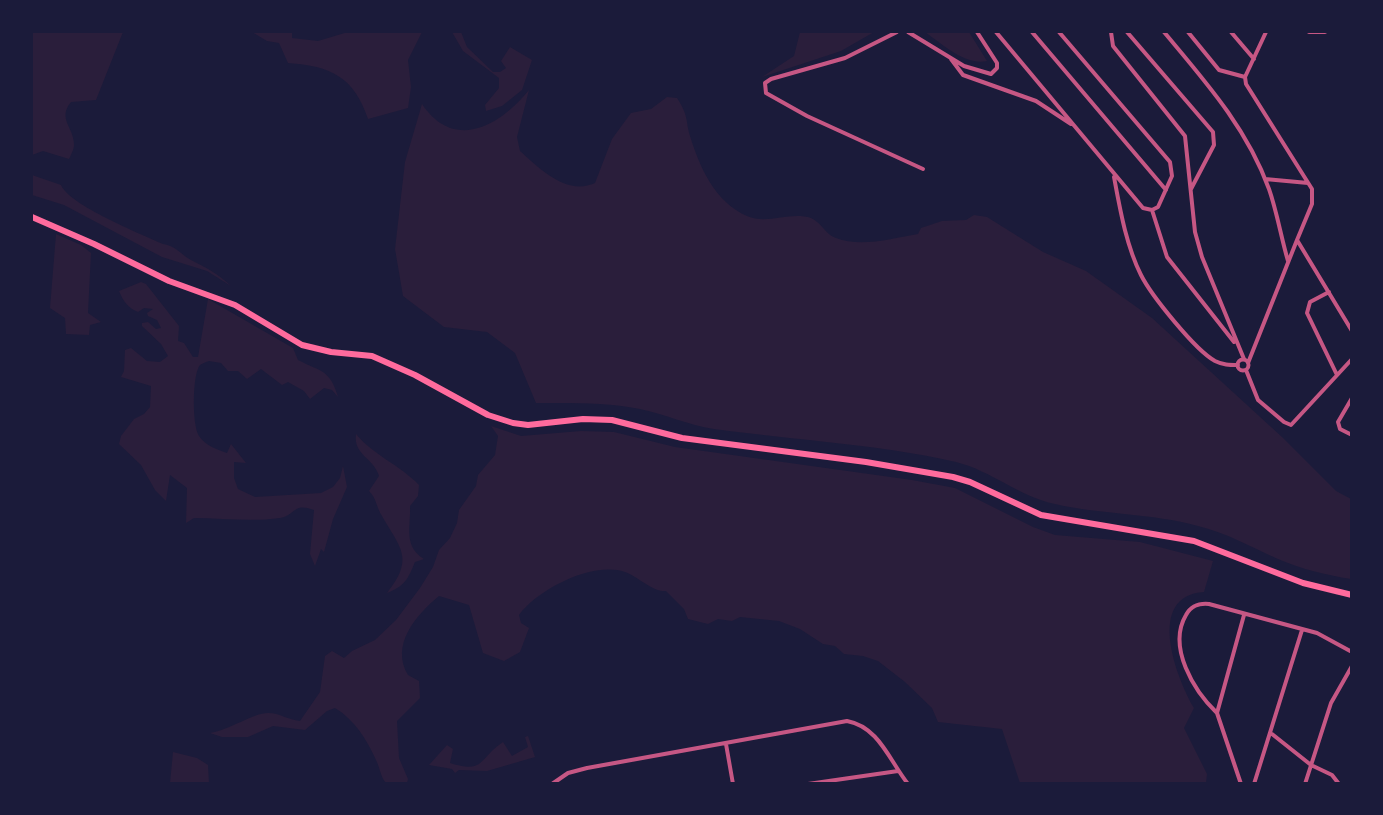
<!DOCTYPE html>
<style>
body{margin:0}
#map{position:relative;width:1383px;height:815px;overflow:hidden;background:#1b1b3a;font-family:"Asap Condensed",sans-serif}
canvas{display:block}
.frame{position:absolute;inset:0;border:33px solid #1b1b3a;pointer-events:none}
</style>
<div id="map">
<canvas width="1383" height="815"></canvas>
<div class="frame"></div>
</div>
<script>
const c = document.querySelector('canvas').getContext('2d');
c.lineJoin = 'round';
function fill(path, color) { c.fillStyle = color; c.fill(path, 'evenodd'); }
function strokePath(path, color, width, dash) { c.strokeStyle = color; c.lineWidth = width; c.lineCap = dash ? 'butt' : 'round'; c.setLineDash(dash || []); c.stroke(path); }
const green = new Path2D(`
 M32 32H123L96 100 71 102C57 119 74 127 74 145 74 149 71 155 69 159L43 151 32 155Z
 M252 32H292V38L318 41 348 32H422L408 60 411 87 408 108 368 119C354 77 331 66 288 63L279 43 267 41Z
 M452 32H461L467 47 493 72H500L506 68 501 61 510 47 532 60 522 90 502 106 486 111 485 105 499 88V78L463 51Z
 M800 32H874L841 51 762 77 794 56Z
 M925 32H969L987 61C965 66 941 43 925 32Z
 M529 90 517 137 520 151C540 169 567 196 595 183L612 139 631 113 651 109 667 97 677 98C689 117 685 118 690 136 700 168 715 202 747 216 768 225 790 211 811 218 821 222 826 235 836 238 861 248 893 238 918 234L921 228 942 221 966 220 974 215 987 217 1043 252 1086 271 1152 318 1282 437 1336 491 1351 499V579C1326 575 1301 569 1278 559 1251 547 1227 533 1198 526 1152 513 1102 515 1055 504 1020 497 992 471 956 462 877 444 794 440 714 429 688 425 665 414 640 409 605 402 572 403 536 403L515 353 487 332 444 327 403 296 395 249 405 162 422 104C454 152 500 126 529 90Z
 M32 175 61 185C69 205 141 234 163 244 176 246 180 254 191 260 207 268 218 274 231 286L207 271 162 257 64 205 32 195Z
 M56 234 81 245 91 253 88 313 101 322 90 325 89 335 66 334 65 318 50 308Z
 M141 282 146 284 179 326 178 341 184 343 193 357H198L208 299 293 348 298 360C321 372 330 369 338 397L332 390 324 388 310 399 304 391 288 382 282 385 261 369 247 379 238 371H228L221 363 209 361C206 362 203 363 200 365 192 375 192 425 199 436 206 446 216 449 227 453L231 444 246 463 234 462V478L238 489 255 497 321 493 333 487 340 478 343 466 347 487 333 519 324 552 321 549 315 566 310 554 314 510C293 502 296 515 280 518 252 522 222 518 194 518L186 523 187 488 170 475 166 501 155 490 141 465 119 444 121 436 134 419 144 414 150 407 151 386 121 377 124 371 125 350 131 348 147 361 160 362 168 356 161 344 142 326V323L148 322 156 329 161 328 157 320 148 316 147 313 153 309 144 308 138 312C128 308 123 301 119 291Z
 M491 426 521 436 581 431 614 432 675 447 912 480 955 488 1033 527 1055 535 1140 542 1213 561 1204 592C1145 596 1176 677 1194 708L1184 728 1207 774 1206 783H1020L1002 729 938 722 932 708 905 682 878 661 863 656 844 654 835 646 823 644 800 629 779 621 740 617 732 621 718 619 708 624 688 619 684 609 666 591C652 592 639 577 625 572 593 561 538 589 519 615L521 623 529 628 520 652 504 661 483 653 469 605 439 596C416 615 390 645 408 675L419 681 420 698 397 721 399 758 408 779 407 783C402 784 393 785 388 784 381 781 380 767 376 760 367 740 355 720 335 708L327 711 305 730 273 726 248 737H222L210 733C230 730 253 713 268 713 280 713 288 720 300 721L320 692 325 656 332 651 344 658 352 651 375 640 396 620 420 588 433 567 439 550 450 538 457 523 459 510 476 486 478 475 495 455 498 436Z
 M356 434C373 455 400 465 419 485L418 496 410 506C411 527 403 546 424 559L415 562C408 579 405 586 387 593 415 558 400 548 382 516 376 507 377 499 369 491L379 476C374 458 353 455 356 434Z
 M528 736 535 757 487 771 459 770 455 773 452 769 429 765 447 745 453 749 450 763C485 774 478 759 503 742L512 756 528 747 525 737Z
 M173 752 197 758 208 765 209 783H170Z`);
const minor = new Path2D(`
 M897 32 845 58 771 79 765 83 766 93 807 116 923 169
 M908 32 964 66 991 74 997 68V63L977 32
 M996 32 1143 208 1152 210 1158 207 1172 176 1170 162 1059 32
 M1032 32 1166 190
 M1111 32 1113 46 1185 136 1195 232 1202 257 1244 359
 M1127 32 1213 132 1214 145 1191 189
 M1164 32C1205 81 1247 128 1269 189 1277 212 1281 237 1288 261
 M1188 32 1219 70 1245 77
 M1231 32 1254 59
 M1266 32 1245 77 1246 84 1312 189V204L1297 240
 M1309 32H1325
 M951 59 963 75 1036 101 1071 124
 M1114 177C1120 209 1126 245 1141 275 1151 295 1195 350 1215 361 1223 365 1229 365 1238 365
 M1265 179 1308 183
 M1152 210 1167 257 1234 342
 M1329 292 1310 302 1307 313 1337 375
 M1237.5 365a5.5 5.5 0 1 1 11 0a5.5 5.5 0 1 1-11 0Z
 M1248 363 1297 240 1352 331
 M1246 370 1258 400 1284 422 1291 425 1352 359
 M1352 398 1338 422 1340 429 1352 435
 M1217 713C1194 691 1167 647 1186 615 1191 606 1198 603 1209 604L1317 633 1352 652
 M1272 734 1311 765 1332 775 1339 784
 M726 744 733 784
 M552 784 568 773 587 768 847 721C879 727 889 760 908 784
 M808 784 898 771
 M1241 784 1217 713 1244 615
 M1254 784 1302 630
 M1305 784 1331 703 1352 666`);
const primary = new Path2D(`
 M32 217 94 244 169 281 235 305 302 345 331 352 372 356 415 375 488 415 513 423 528 425 583 419 612 420 682 438 866 462 953 477 970 482 1041 515 1194 541 1303 583 1352 595`);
fill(green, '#2a1e3b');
strokePath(minor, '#c65784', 4);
strokePath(primary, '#ff6b9d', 6);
</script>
